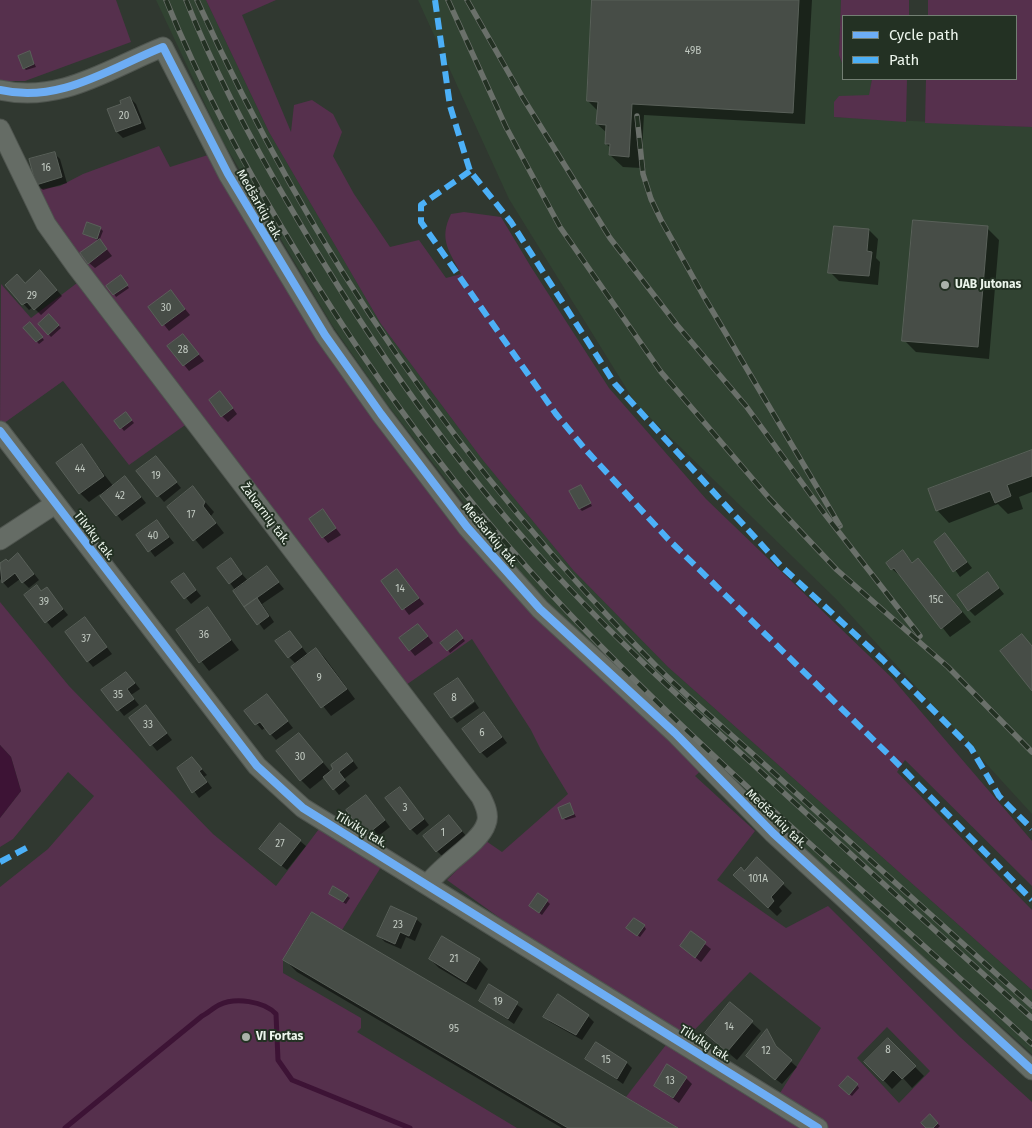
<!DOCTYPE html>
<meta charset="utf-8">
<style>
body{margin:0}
#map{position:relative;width:1032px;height:1128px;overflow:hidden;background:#303830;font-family:"Fira Sans",sans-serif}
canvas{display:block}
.legend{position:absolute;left:842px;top:15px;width:175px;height:65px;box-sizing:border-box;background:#233123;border:1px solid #737f73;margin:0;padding:6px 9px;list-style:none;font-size:15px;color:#ebf4eb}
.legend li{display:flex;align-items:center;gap:10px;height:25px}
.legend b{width:25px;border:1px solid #737f73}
</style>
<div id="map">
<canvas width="1032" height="1128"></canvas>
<ul class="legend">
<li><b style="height:6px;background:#6dadf4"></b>Cycle path</li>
<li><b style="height:6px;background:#4cb0f7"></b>Path</li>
</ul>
</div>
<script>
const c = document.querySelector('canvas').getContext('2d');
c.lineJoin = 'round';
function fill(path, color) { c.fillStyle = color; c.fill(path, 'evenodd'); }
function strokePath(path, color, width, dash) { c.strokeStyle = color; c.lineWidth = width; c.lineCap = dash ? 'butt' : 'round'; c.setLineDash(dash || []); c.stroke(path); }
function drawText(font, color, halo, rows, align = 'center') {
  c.font = font + ' "Fira Sans",sans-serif'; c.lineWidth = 4; c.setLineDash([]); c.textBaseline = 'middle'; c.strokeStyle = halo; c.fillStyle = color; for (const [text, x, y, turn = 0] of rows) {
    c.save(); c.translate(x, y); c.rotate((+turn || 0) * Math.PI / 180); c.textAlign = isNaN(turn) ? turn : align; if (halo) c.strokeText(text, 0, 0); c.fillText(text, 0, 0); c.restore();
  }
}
const built = new Path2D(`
 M156 0H206L269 132 381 324 482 459 573 570 668 667 1032 990V1054L832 875 679 732 586 643 509 560 386 403 332 325 222 140Z
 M418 0H841L839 55 843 66V79H872L870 95 834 117 1032 127V814L836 599 636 404 509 199Z`);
const green = new Path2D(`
 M0 0H116L131 42 25 81H0Z
 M206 0H276L242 15 291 132 294 105 312 100 333 114 342 132 333 156 354 194 390 247 419 240 446 278 461 274C450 252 438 240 451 214L464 212 501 217 531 267 609 388 706 499 892 678 1032 841V886L905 760 897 772 1032 910V990L668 667 573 570 482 459 381 324 269 132Z
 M841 0H909V16H843V66L839 55Z
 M928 0H1032V127L925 123 926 79H1016V16H928Z
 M872 79H907L906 122 834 117V102L839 96 869 95Z
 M159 146 170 167 208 155 478 550 704 768 695 776 755 831 717 880 786 928 828 906 960 1037 1032 1102V1128H678L626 1097 672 1037 618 1003 447 880 486 841 502 852 568 794 541 750 531 730 472 639 406 685 76 266 35 190 60 186 83 174ZM750 972 821 1028 775 1101 682 1043ZM887 1027 930 1071 899 1103 857 1058Z
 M77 283 188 423 129 465 63 381 0 426 1 284 31 318Z
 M0 602 69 686 213 834 276 886 325 821 386 859 342 930 311 912 283 960V973L361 1018V1028L357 1032 517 1128H0V887L48 849 94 796 68 772 13 839 0 847V818L21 791 11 757 0 745Z`);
const water = new Path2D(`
 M0 745 11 757 21 791 0 818Z`);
const shadow = new Path2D(`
 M594 0H812L805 124 644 115 641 168 623 167 610 155 611 148 606 144 607 133 597 124 598 111 588 101Z
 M29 53 36 67 26 70 24 68Z
 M130 98 136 104 146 129 123 138 117 132 109 110 123 105Z
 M54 153 60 159 67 183 43 190 37 184Z
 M100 228 103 231 99 241 84 233Z
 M987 228 999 240 989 359 916 352 904 340Z
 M869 230 878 239 876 258 880 262 878 285 839 281 830 272Z
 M105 247 112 256 95 268 89 263Z
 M45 277 62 296 41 315 33 307 29 310 6 285 25 284Z
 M121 278 129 288 116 297 114 294Z
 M171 292 190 315 169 331 150 307Z
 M49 315 61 328 51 337 39 324Z
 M30 324 44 340 39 344 25 328Z
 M183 335 204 361 189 371 169 346Z
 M226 399 237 414 228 422 222 416Z
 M128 416 134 423 124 431 116 421Z
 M82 446 114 487 131 484 146 503 122 521 100 494 89 502 80 493Z
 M1032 451V492L1019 497 1023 509 1008 514 998 504 949 523 937 510Z
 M161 463 181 488 164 502 138 471Z
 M193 488 214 512 211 516 224 533 203 549 168 507Z
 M583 489 592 506 582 511 580 509Z
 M323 511 341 535 328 543 323 537Z
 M157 522 174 543 155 557 138 535Z
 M945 534 972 568 960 577 936 542Z
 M903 552 913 563 918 560 927 569 971 622 950 637 902 577 892 569Z
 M6 560 8 563 24 561 39 580 29 588 20 579 8 588 0 579V565Z
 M230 560 248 581 267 568 284 589 262 604 274 622 264 630 230 583Z
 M397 571 424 604 409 615 383 581Z
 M183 574 201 596 191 604 173 582Z
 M988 574 1004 594 975 616 969 610Z
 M42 592 52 595 68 615 52 628 26 596Z
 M208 609 239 650 209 671 178 631Z
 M85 619 112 654 93 667 88 661Z
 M424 631 433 643 415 656 410 650Z
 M290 632 308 655 316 649 325 658 355 699 331 716 292 667 296 664 289 657Z
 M459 634 465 641 450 653 448 650Z
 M132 679 140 689 131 695 139 705 124 716 103 690Z
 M267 695 293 728 276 740 265 728 262 730 246 711Z
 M475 702 479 708 457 723 453 718Z
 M146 706 172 740 157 751 130 718Z
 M490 720 507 743 487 758 481 752Z
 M299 734 331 772 353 761 358 768 344 779 350 786 339 795 325 777 310 789 301 780Z
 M192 758 207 775 204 777 212 788 199 798 179 769Z
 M400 788 429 825 417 835 411 829Z
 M372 803 390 827 372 841 366 835Z
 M569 804 576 817 566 820 563 818Z
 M449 816 467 837 443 857 437 851Z
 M300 841 306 846 287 870 267 854Z
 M757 859 792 893 779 907 782 911 777 916 743 884 744 873Z
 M330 894 347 896 350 898 346 904Z
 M547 901 550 904 542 915 533 908Z
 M416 919 422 924 415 941 406 937 401 949 385 942 379 936Z
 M644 926 646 929 640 937 631 930Z
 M691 933 711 949 701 962 681 946Z
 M430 959 479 960 488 969 476 990 439 968Z
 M285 960 675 1128H562L297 972Z
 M490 986 523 1009 514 1024 480 1001Z
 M731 1004 761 1031 737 1060 715 1042Z
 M545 1016H588L594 1022 582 1040 550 1022Z
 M767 1031 780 1052 797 1067 782 1084 753 1062Z
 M888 1040 924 1076 912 1088 903 1078 892 1089 866 1062Z
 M587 1059 627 1063 632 1068 623 1084Z
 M686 1078 692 1084 679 1103 655 1086Z
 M857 1085 859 1088 852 1096 843 1089Z
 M930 1116 940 1126 938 1128H928Z`);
const stream = new Path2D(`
 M65 1128 202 1016C208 1013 213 1008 219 1005 235 997 264 1001 276 1014L278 1060 292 1080 410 1128`);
const building = new Path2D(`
 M592 0H799L793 113 632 104 629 157 609 155 610 144H605L606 125 596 124 598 102 587 101Z
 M30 51 34 64 23 69 18 56Z
 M130 97 141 123 116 132 107 109 121 104 120 101Z
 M55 152 62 177 36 185 29 159Z
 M913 220 988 226 978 347 902 341Z
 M87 222 101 227 97 239 83 234Z
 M834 226 869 229 867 251 872 252 869 276 828 273Z
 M100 239 107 249 88 264 80 253Z
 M40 270 57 290 34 310 27 302 22 305 5 285 17 274 25 283Z
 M121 275 128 285 113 295 106 286Z
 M171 290 185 309 162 326 148 307Z
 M49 314 59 325 48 335 38 324Z
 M30 322 43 337 36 342 23 328Z
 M183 334 199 354 183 366 167 346Z
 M220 391 233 408 221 417 209 400Z
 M126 412 132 420 120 429 114 421Z
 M82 444 104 476 79 494 56 463Z
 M1032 450V476L1007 485 1011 496 995 503 990 491 936 511 928 489Z
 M156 456 177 482 157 497 136 471Z
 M125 476 141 497 116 516 100 496Z
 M581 485 591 503 579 509 569 491Z
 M193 486 205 502 203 506 216 523 193 541 167 507Z
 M323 509 336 528 322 538 309 519Z
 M157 520 169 537 148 552 136 535Z
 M945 533 967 562 953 572 934 542Z
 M903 550 912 563 918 558 962 612 941 629 894 568 891 570 886 563Z
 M18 553 34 574 22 583 15 573 2 583 0 563 6 559 8 561Z
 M231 558 242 574 229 584 217 568Z
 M267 566 279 582 244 607 233 591Z
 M397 569 419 598 402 610 381 581Z
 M988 572 999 588 968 611 957 595Z
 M184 573 196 590 184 599 171 582Z
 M37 585 41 591 47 587 63 609 45 623 24 595Z
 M257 598 269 616 257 625 244 607Z
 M208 607 231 640 199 663 176 630Z
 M85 617 107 647 87 662 65 632Z
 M418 624 428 636 409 651 399 638Z
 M457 630 463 638 447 651 440 643Z
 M290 631 302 647 288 658 275 641Z
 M1022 634 1032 646V691L1000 651Z
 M316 648 347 689 321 708 291 667Z
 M126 672 135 683 127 689 134 699 117 711 101 690Z
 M458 678 474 701 451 718 434 694Z
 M267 694 288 721 270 735 260 722 255 725 244 711Z
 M146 705 167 733 150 746 129 718Z
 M484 712 502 737 480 753 462 729Z
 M299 733 323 762 300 781 276 751Z
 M347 753 353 761 339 772 345 780 333 790 323 777 333 769 331 765Z
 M192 757 202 769 199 771 207 782 192 793 177 768Z
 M400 787 424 819 410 830 385 798Z
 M366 795 385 820 365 836 346 810Z
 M570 803 574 814 562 819 558 808Z
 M449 815 462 831 436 852 423 836Z
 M280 823 301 840 281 866 259 849Z
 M757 857 784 883 771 897 774 901 768 908 733 875 741 867 744 871Z
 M333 886 348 895 343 902 329 894Z
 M538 893 548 900 539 913 529 906Z
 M391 906 417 918 409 936 400 932 395 944 377 936Z
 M312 912 342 930 678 1128H568L283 960Z
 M634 918 645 925 637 936 626 928Z
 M691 931 706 942 695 958 680 946Z
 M442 936 480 959 466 982 429 959Z
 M489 984 518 1002 508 1019 479 1001Z
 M558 994 589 1015 576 1035 543 1017Z
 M730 1002 753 1021 727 1052 705 1033Z
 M767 1029 776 1046 792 1060 775 1080 746 1056Z
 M888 1038 916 1066 902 1079 893 1070 883 1081 864 1062Z
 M596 1042 627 1062 617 1079 585 1059Z
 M667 1064 687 1077 673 1098 654 1086Z
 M848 1076 858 1084 849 1095 839 1086Z
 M930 1114 938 1123 933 1128H926L921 1123Z`);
const minor = new Path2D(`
 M0 90C60 104 110 68 163 47L228 174 325 335 381 414 467 527 540 609 675 733 773 833 1032 1070
 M0 129 46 224 76 266 481 797C485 805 490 815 486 824 480 843 442 864 428 884
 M0 431 257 766 303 808 818 1128
 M0 540 55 504`);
const rail = new Path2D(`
 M166 0C202 89 249 174 299 256 381 391 477 519 587 632 728 777 884 907 1032 1044
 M186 0C215 73 252 142 292 210 366 337 451 460 551 569 616 640 687 704 758 769 849 853 940 935 1032 1018
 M197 0C312 253 462 471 658 668 699 708 744 745 786 784 868 858 950 932 1032 1006
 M448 0 506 127 560 227 661 372 769 498 837 570 948 667 1032 752
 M467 0 523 98 610 238 677 325 746 406 824 513 920 636
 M637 116 643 174 651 199 661 220 703 295 840 526`);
const quiet = new Path2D(`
 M435 0 450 106 470 171 511 222 615 384 782 567 883 660 971 748 999 796 1032 829
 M470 171 421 205V222L556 414 585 449 668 539 891 757 1032 900
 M0 862 28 847`);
const cycleway = new Path2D(`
 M0 90C60 104 110 68 163 47L228 174 325 335 381 414 467 527 540 609 675 733 773 833 1032 1070
 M0 431 257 766 303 808 818 1128`);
const markers = [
 [945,285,5,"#aab2aa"],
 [246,1037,5,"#aab2aa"]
];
const numberNames = [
 ["49B",693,51],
 ["20",124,116],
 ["16",46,168],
 ["29",32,296],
 ["30",166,308],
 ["28",183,350],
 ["44",80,469],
 ["19",156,476],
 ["42",120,496],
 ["17",191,515],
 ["40",153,536],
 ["14",400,589],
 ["15C",936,600],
 ["39",44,602],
 ["36",204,635],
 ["37",86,639],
 ["9",319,678],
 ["35",118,695],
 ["8",454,698],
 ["33",148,725],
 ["6",482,733],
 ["30",300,757],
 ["3",405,808],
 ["1",443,833],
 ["27",280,844],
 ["101A",758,879],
 ["23",398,925],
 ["21",454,959],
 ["19",498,1002],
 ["14",729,1027],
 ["95",454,1029],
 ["8",888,1050],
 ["12",766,1051],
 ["15",606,1060],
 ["13",670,1081]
];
const streetNames = [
 ["Medšarkių tak.",259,205,60],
 ["Žalvarnių tak.",265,514,53],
 ["Medšarkių tak.",490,535,50],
 ["Tilvikų tak.",94,536,52],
 ["Medšarkių tak.",776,819,44],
 ["Tilvikų tak.",361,830,31],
 ["Tilvikų tak.",705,1044,32]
];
const poiNames = [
 ["UAB Jutonas",955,285],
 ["VI Fortas",256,1037]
];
fill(built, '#314332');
fill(green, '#56304d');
fill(water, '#3d1335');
fill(shadow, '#0007');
strokePath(stream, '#3d1335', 5);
fill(building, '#474d47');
strokePath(building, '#596059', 1);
strokePath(minor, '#4f554f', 21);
strokePath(minor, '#656c65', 19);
strokePath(rail, '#6a706a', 5.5);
strokePath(rail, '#233123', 4, [11]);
strokePath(quiet, '#4cb0f7', 6, [12, 6]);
strokePath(cycleway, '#6dadf4', 8);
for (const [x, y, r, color] of markers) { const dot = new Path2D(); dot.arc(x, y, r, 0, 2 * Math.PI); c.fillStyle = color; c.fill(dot); strokePath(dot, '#233123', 2); }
drawText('10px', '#c2cac2', null, numberNames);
drawText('12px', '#ebf4eb', '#233123', streetNames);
drawText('bold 12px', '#ebf4eb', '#233123', poiNames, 'left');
</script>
